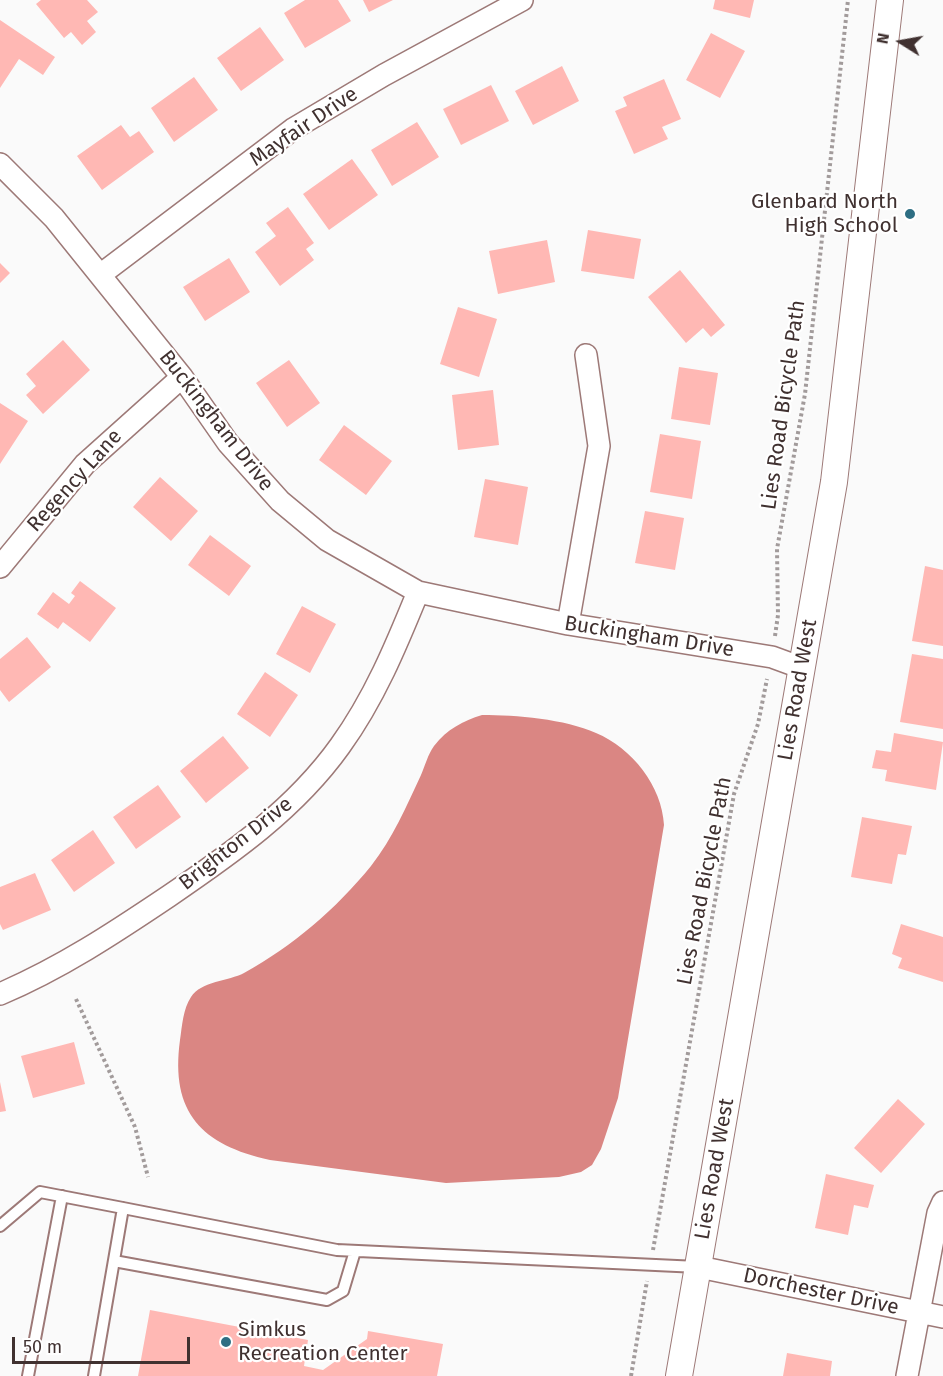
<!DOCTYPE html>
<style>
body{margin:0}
#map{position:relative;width:943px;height:1376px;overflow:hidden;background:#fafafa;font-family:"Fira Sans",sans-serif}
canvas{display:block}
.north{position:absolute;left:871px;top:12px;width:60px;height:60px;-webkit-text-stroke:4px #fff;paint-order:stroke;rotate:281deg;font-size:16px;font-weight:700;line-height:24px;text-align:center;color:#403130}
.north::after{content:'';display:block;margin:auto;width:21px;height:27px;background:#403130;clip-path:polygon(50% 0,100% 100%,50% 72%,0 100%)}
.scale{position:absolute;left:12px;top:1337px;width:178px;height:27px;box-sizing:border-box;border:3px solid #403130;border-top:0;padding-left:8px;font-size:18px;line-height:21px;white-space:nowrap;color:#403130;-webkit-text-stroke:4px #fff;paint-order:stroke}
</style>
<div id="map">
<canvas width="943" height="1376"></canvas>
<div class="north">N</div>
<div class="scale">50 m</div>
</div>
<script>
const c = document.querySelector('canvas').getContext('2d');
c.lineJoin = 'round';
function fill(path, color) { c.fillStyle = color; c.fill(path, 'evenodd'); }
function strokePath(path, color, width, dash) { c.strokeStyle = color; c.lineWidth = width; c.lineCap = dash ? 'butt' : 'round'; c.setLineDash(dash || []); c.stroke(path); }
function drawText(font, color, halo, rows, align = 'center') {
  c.font = font + ' "Fira Sans",sans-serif'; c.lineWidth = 4.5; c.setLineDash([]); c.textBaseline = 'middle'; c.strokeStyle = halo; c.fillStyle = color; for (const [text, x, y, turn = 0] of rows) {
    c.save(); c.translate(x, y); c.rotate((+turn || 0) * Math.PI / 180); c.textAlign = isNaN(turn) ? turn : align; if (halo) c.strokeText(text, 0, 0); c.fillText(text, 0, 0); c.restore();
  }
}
const water = new Path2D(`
 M482 715C516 715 565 719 596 733 632 748 662 786 664 825L618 1098 601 1149 592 1165 581 1172 559 1177 446 1183 270 1160C202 1145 170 1113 180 1040 182 1026 183 1009 191 997 201 981 229 981 244 973 294 945 335 910 371 866 393 838 406 807 421 775 425 766 428 754 434 746 447 729 463 721 482 715Z`);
const building = new Path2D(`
 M41 0H87L98 12 87 21 96 32 82 45 71 32 64 38 36 4Z
 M305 0H338L351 21 305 48 284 13Z
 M363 0H393L369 12Z
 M715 0H754L750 18 713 9Z
 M0 20 55 57 43 75 19 59 0 88Z
 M260 27 284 60 241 91 217 58Z
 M711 33 745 51 720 98 686 80Z
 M562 66 579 101 533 125 515 91Z
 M194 77 218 110 174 142 151 108Z
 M664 79 681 119 662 127 668 139 634 154 615 111 627 106 623 97Z
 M491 85 509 121 461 145 443 109Z
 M417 122 439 157 392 186 371 150Z
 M121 125 130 137 139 131 154 152 102 190 77 156Z
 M352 159 378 195 329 230 303 194Z
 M288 207 314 243 306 249 314 260 280 286 255 252 276 236 266 223Z
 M588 230 641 239 634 279 581 271Z
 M547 240 555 282 498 294 489 251Z
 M229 258 250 292 205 321 183 287Z
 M0 263 10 273 0 283Z
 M680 270 725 325 711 337 703 328 686 343 648 297Z
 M458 307 497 319 479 377 440 364Z
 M63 340 90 370 43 414 26 395 36 386 26 374Z
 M289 360 320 403 287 427 256 383Z
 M679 367 718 373 710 425 671 419Z
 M493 390 499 445 458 450 452 395Z
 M0 403 28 421 0 464Z
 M344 425 392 461 366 495 319 460Z
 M660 434 701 441 692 499 650 492Z
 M160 477 198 511 171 541 133 507Z
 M485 479 528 487 518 545 474 537Z
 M645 511 684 518 675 570 635 563Z
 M210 535 251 566 229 596 188 565Z
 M925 566 943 570V646L912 641Z
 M80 581 116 608 90 642 63 622 58 629 37 614 53 592 69 604 75 596 71 593Z
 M302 606 336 624 310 673 276 654Z
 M27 637 51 667 9 702 0 690V659Z
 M912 654 943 659V729L900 722Z
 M265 672 298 695 270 737 237 714Z
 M894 733 943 742 936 790 885 781 887 770 872 768 876 750 891 752Z
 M223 736 249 768 206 803 180 771Z
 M158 785 181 817 136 849 113 817Z
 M862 817 912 826 906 855 898 854 892 884 851 877Z
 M93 830 115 863 74 892 51 860Z
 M35 873 51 910 3 930 0 924V887Z
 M901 924 943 937V982L898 968 902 958 892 954Z
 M74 1042 85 1084 33 1098 21 1056Z
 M0 1082 6 1111 0 1112Z
 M898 1099 925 1124 881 1173 854 1148Z
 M826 1174 874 1185 868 1208 854 1205 848 1235 815 1228Z
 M150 1310 308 1340 304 1366 323 1370 367 1339 368 1331 443 1344 437 1376H138Z
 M787 1353 832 1361 830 1376H783Z`);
const path = new Path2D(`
 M775 636 778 615 777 549 805 394 848 0
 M76 999 135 1127 148 1177
 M653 1250 734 794 758 724 767 679
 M631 1376 647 1281`);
const service = new Path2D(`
 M0 1226 40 1192 123 1208
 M114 1261 327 1300 343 1291 355 1251
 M28 1376 62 1196
 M94 1376 123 1208 337 1250 698 1267`);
const minor = new Path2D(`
 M0 164 54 218 182 377 228 443 280 501 327 540 418 592 568 624 772 657 802 668
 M100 275 293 129 384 75 522 0
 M0 567 85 464 182 377
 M568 624 599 446 586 355
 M0 994C61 968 114 933 169 896 232 853 295 809 340 746 374 699 396 646 418 592
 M699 1267 943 1317
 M907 1376 938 1213 943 1202`);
const tertiary = new Path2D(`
 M679 1376 834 482 890 0`);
const markers = [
 [910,214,6,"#2e6e83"],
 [226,1342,6,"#2e6e83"]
];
const streetNames = [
 ["Mayfair Drive",304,127,-34],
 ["Lies Road Bicycle Path",784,405,-82],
 ["Buckingham Drive",216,421,52],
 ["Regency Lane",75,481,-48],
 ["Buckingham Drive",649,637,9],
 ["Lies Road West",798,690,-80],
 ["Brighton Drive",236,844,-38],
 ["Lies Road Bicycle Path",705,881,-79],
 ["Lies Road West",715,1169,-80],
 ["Dorchester Drive",821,1292,12]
];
const poiNames = [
 ["Glenbard North",898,202],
 ["High School",898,226],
 ["Simkus",238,1330,"left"],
 ["Recreation Center",238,1354,"left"]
];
fill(water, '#da8683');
fill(building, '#ffb8b4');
strokePath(service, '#9d7977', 14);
strokePath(minor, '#9d7977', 24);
strokePath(tertiary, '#9d7977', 28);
strokePath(path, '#a29b9b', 4, [3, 3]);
strokePath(service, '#fff', 10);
strokePath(minor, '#fff', 21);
strokePath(tertiary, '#fff', 26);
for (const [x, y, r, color] of markers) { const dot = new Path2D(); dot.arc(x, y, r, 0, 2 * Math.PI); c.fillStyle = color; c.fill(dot); strokePath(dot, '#fff', 2); }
drawText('21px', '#403130', '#fff', streetNames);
drawText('21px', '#403130', '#fff', poiNames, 'right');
</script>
